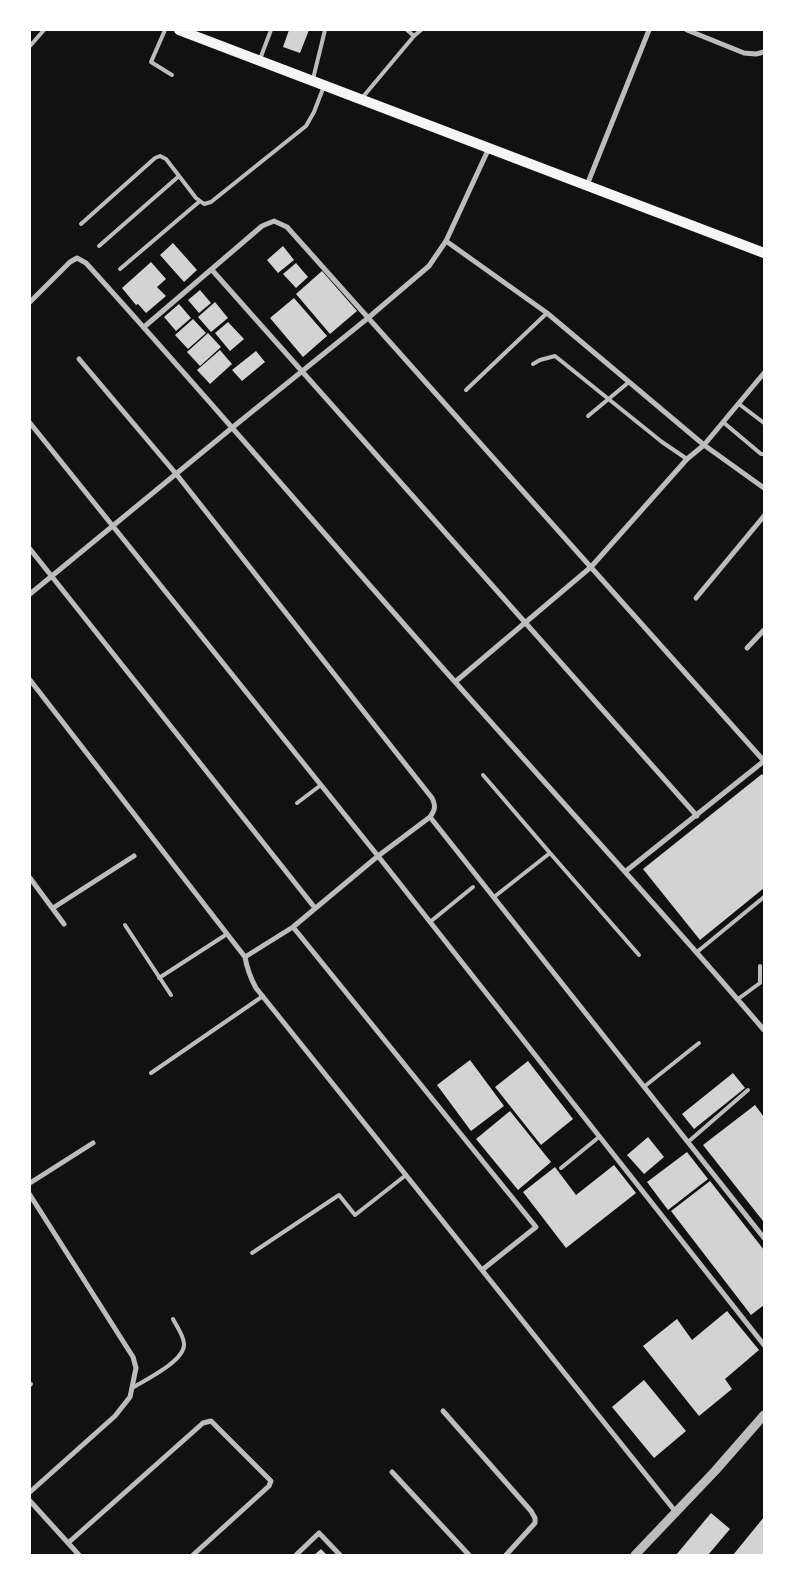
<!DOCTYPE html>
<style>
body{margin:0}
#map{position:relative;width:794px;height:1585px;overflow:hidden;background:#111;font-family:"Fira Sans Condensed",sans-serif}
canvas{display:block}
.frame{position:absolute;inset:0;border:31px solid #fff;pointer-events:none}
</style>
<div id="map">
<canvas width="794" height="1585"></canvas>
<div class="frame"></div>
</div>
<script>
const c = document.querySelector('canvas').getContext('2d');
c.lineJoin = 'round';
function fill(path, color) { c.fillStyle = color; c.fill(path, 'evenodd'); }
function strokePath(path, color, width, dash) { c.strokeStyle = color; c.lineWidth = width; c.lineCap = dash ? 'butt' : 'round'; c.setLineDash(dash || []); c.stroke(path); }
const building = new Path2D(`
 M289 30H309L300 53 283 47Z
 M173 243 197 270 184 282 160 255Z
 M283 246 294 260 278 273 267 260Z
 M151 262 166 279 157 287 166 296 146 313 138 304 136 305 122 288Z
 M296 263 308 277 296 288 283 274Z
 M322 271 357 311 330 334 296 294Z
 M200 290 211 303 199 313 188 300Z
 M294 298 327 336 303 357 270 318Z
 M215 302 228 318 211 332 198 317Z
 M179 304 191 318 176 331 164 317Z
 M193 319 206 333 188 349 175 335Z
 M228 322 244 339 230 351 215 333Z
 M208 333 221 347 200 366 187 352Z
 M220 350 232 364 210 384 197 370Z
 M256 351 265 362 242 381 232 370Z
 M762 774 764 777V888L700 940 643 869Z
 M470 1060 504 1106 471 1131 437 1085Z
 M528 1061 573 1119 541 1145 495 1087Z
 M733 1073 745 1088 694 1129 682 1114Z
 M755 1105 764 1117V1220L763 1221 703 1145Z
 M510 1111 551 1162 518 1190 476 1139Z
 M648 1137 664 1157 644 1174 627 1155Z
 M687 1152 708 1179 668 1210 647 1182Z
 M614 1165 636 1193 566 1248 523 1192 555 1167 576 1195Z
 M710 1181 764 1250V1305L751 1315 671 1211Z
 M727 1311 759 1350 725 1379 732 1389 699 1416 643 1346 677 1319 692 1340Z
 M644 1380 686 1431 654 1458 612 1407Z
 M711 1513 730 1529 708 1555H676Z
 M764 1517V1555H733Z
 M321 1549 327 1555H314Z`);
const service = new Path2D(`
 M165 30 151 62 172 75
 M407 30 414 36
 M30 46 44 30
 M260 59 271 30
 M313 79 325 30
 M362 98 414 36 421 30
 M81 224 155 158 160 156 166 159 196 198 204 204 211 202 306 126 314 112 324 86
 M99 246 179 176
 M120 269 200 201
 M533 364 540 360 555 356 662 442 687 459
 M466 390 547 313
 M739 404 764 423
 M588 416 629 382
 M723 422 761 454H764
 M483 775 550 853
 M297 803 321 785
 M494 897 550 853 639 955
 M430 922 473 887
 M125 925 171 995
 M697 952 764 897
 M159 978 227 934
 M738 999 760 983V966
 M151 1073 263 996
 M645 1086 699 1043
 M688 1142 748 1090
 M561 1168 599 1137
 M252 1253 339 1195 355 1215 406 1175
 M30 1385 31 1384
 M132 1388C145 1380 185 1361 184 1344 184 1336 177 1327 173 1319`);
const minor = new Path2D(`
 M687 30 744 53 756 54 764 52
 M587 185 649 30
 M446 241 547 313 704 445 764 488
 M212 270 697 816
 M30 302 70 262 77 258 86 263C211 401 332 544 456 683 559 799 663 912 764 1030
 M144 327 262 226 274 221 287 227 764 761 626 871
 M79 359 177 475 432 798C436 806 435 810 430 817L378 856 293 927 245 957C247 969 250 977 256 988L675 1511
 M30 423 378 856 764 1345
 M30 549 315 908
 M30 594 233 427 368 318 429 266 446 241 489 148
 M696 598 764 516
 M747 648 764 630
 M30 680 245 957
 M455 682 591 567 687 459 704 445 764 373
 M430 817 764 1238
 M30 878 64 924
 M53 908 134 856
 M293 927 536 1227 482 1270
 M30 1183 93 1143
 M30 1195 133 1357 136 1368 130 1397 115 1416 30 1492
 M443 1411 531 1511 535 1518V1523L506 1555
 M392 1472 469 1555
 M30 1501 79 1555
 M68 1543 203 1423 211 1421 271 1481 269 1486 193 1555
 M296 1555 319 1533 340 1555`);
const tertiary = new Path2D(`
 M635 1555 715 1471 764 1415`);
const secondary = new Path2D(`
 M179 30 764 253`);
fill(building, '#d3d3d3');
strokePath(service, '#bcbcbc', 4);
strokePath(minor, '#bcbcbc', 5);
strokePath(tertiary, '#bcbcbc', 9);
strokePath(secondary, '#f5f5f5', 10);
</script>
